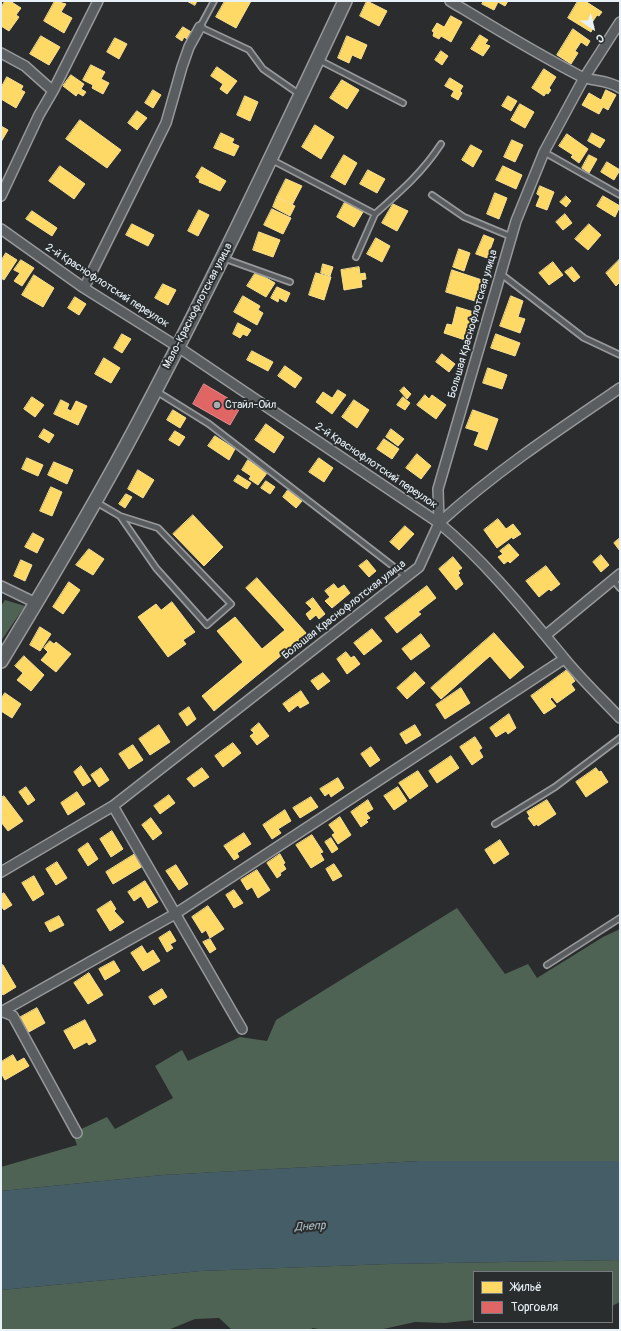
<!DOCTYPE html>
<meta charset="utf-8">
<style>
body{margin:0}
#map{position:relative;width:621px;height:1331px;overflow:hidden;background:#2b2c2d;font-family:Pangolin,sans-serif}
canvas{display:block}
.frame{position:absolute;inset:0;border:2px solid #e8f1f8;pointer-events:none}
.legend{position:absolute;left:473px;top:1271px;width:140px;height:52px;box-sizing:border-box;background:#2a2d2e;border:1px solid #767b7f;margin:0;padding:5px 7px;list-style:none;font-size:12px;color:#e8f1f8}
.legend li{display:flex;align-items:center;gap:8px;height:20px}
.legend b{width:20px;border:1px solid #767b7f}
.north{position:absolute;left:573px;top:8px;width:40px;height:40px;-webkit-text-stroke:3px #2a2d2e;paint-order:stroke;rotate:146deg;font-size:11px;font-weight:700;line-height:16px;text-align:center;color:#e8f1f8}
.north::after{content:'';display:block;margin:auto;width:14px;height:18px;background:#e8f1f8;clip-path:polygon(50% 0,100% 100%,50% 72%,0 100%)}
</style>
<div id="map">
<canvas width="621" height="1331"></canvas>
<div class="frame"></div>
<ul class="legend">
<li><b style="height:11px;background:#ffd966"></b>Жильё</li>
<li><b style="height:11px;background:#e06666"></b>Торговля</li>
</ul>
<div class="north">С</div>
</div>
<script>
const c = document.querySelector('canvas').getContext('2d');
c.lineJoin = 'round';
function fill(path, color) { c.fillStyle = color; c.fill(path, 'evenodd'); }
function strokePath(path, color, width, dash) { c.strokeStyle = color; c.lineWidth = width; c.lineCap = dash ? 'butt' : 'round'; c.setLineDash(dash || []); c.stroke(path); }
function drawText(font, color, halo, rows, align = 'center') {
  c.font = font + ' Pangolin,sans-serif'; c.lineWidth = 4; c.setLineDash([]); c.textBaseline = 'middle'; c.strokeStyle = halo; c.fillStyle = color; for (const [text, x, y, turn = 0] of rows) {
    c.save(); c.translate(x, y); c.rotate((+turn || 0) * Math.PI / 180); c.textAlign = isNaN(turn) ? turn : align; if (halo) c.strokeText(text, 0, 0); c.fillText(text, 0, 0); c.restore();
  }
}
const green = new Path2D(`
 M5 600 25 606 1 641V606Z
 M457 908 505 974 528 964 537 978 603 937 620 929V1161H419L163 1175 1 1191V1167L77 1145 74 1137 82 1133 79 1130 107 1117 115 1129 173 1098 155 1066 182 1050 188 1061 240 1037 267 1041 276 1020Z
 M620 1260V1302L612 1306V1272H474V1320L445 1323 415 1322 379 1330H323L313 1328 309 1330H232L219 1318 195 1319 168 1330H1V1290L201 1271 388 1264Z`);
const water = new Path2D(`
 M419 1161H620V1260L388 1264 201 1271 1 1290V1191L163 1175Z`);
const homes = new Path2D(`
 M5 1H10L21 8 16 15 19 17 9 31 1 26V8Z
 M55 1 66 4 61 12 72 18 64 33 44 21Z
 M187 1H197L195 5Z
 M225 1H251L236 28 216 17Z
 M367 1 387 11 379 26 360 16Z
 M484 1H508L505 6 498 2 494 10 482 4Z
 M578 1H585L602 12 599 16 597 15 591 24 594 26 591 32 568 18Z
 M451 16 462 22 451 42 441 36 439 39 433 36 434 32 432 31 437 23 444 27Z
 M183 27 193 33 188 40 184 37 182 41 176 37Z
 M573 29 590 41 587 46 581 42 575 51 578 53 571 64 557 55Z
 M480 35 488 40 485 44 490 46 483 56 471 49Z
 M41 36 60 47 49 65 30 54Z
 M347 36 367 45 361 59 352 55 349 63 338 58Z
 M115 38 127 44 119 59 107 52Z
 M441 51 448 56 442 65 435 60Z
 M91 65 105 72 101 79 109 83 103 94 92 88 93 85 83 80Z
 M217 67 237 81 227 94 220 89 223 84 211 76Z
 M544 69 556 77 549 88 551 90 548 94 546 93 544 96 532 88Z
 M71 75 84 84 81 89 86 92 83 96 78 93 76 96 63 86Z
 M7 77 23 86 21 90 25 92 16 108 1 99V88Z
 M450 78 463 86 460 91 462 93 458 100 451 96 454 91 445 86Z
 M342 80 359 90 347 109 330 98Z
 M153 90 161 95 153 108 145 103Z
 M606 90 616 95 608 110 603 107 599 114 582 105 589 93 601 100Z
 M245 96 258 102 250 121 237 115Z
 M508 96 517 101 511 111 502 106Z
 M520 104 534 112 525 128 511 120Z
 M137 111 147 118 137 130 128 123Z
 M80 120 121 150 107 168 66 139Z
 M315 125 334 137 321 159 302 147Z
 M1 126 8 130 1 142Z
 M221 133 234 139 232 143 239 146 234 156 214 148Z
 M592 133 605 140 600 148 588 141Z
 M567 134 588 149 579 163 571 157 573 155 559 146Z
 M512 140 523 145 515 162 504 157Z
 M471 145 482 151 473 167 462 160Z
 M344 155 357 163 345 185 331 177Z
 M589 155 597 159 589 173 582 168Z
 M607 162 620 170 614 180 601 172Z
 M60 166 85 184 74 199 49 181Z
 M503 166 522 175 516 189 496 180Z
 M202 167 226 181 220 191 199 182 200 180 196 177Z
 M368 170 385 179 377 193 360 184Z
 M286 179 302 186 292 205 277 197Z
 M540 186 554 192 547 210 536 206 540 196 537 194Z
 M495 193 507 198 499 219 487 214Z
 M566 196 571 201 566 207 560 202Z
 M603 196 620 206 615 217 597 206Z
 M277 197 295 206 290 216 273 207Z
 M345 202 363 212 354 227 337 217Z
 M393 204 408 211 397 231 382 223Z
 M272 209 291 218 283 234 264 225Z
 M199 210 209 215 198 236 188 231Z
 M32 211 57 228 52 236 26 219Z
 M565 214 572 223 563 230 556 222Z
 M132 224 154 235 148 246 126 235Z
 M589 224 601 235 588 250 575 239Z
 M259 232 280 240 273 257 253 250Z
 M484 235 494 239 487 258 476 254Z
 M376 238 390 246 382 262 367 254Z
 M459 249 470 253 464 271 453 267Z
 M6 253 17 260 4 280 1 278V261Z
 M21 260 34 268 22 286 14 281 20 273 14 270Z
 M619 260 620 282 616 286 606 273Z
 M553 262 563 275 549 285 539 273Z
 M323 264 333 267 330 276 321 273Z
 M359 267 360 274 365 273 366 279 361 280 362 287 344 290 341 270Z
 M572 267 580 277 574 282 565 272Z
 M452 270 482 280 475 301 446 292Z
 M256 272 275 283 266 297 247 286Z
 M316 273 331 277 324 300 309 295Z
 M34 275 54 288 43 307 22 295Z
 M163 284 176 290 168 305 155 298Z
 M277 287 290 293 286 302 279 298 278 302 271 298Z
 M243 296 260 306 258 310 263 313 257 325 234 312Z
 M511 296 523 301 518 317 525 319 520 333 500 326Z
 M75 297 86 304 79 315 68 308Z
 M457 307 474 312 465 340 444 333 447 324 452 325Z
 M238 323 251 330 247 336 243 334 240 338 233 334Z
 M122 334 131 339 122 353 114 348Z
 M496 334 520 343 515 356 491 348Z
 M252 351 273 362 268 371 247 360Z
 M442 354 455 364 449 372 436 362Z
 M104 358 120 368 111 383 95 374Z
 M285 366 302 378 295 388 278 376Z
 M488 368 507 375 502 389 483 383Z
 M404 387 411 394 407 399 400 391Z
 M338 390 346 395 332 414 316 402 323 392 332 398Z
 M425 395 429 399 432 395 446 405 436 419 417 405Z
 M32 397 44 405 35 417 24 409Z
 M403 397 410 403 405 410 397 405Z
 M61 400 69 404 67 409 71 411 76 401 87 406 78 425 54 414Z
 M354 400 369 410 357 428 342 417Z
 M173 410 186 418 180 428 167 420Z
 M473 410 498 419 487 450 474 445 479 432 466 428Z
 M266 424 284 437 274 453 255 440Z
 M44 429 54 435 49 443 39 437Z
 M391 429 404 439 398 446 386 437Z
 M175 431 185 437 179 446 169 440Z
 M215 436 235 449 229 460 208 446Z
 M384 439 399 449 392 459 377 449Z
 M417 454 431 466 421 479 406 468Z
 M27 458 43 465 38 476 22 469Z
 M319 458 333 468 324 482 309 472Z
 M248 460 267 473 258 485 249 479 251 476 242 470Z
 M54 462 73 470 67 484 48 475Z
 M138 470 154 480 143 498 128 489Z
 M238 475 251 483 247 489 234 481Z
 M266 481 275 487 270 494 261 488Z
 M51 487 62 492 52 516 40 511Z
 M288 490 302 501 296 508 283 497Z
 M126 494 132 497 125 508 119 504Z
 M193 515 223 547 204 566 173 534Z
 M498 519 506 529 513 524 521 534 513 539 512 537 497 548 484 530Z
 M405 526 414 534 399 550 390 542Z
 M33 533 44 539 37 553 25 547Z
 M620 538V551L614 543Z
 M509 544 519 555 510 563 508 561 504 564 498 557 503 554 500 551Z
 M89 549 104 559 93 575 76 565Z
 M601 555 609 565 601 572 593 562Z
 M453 557 462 568 458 571 460 573 458 575 463 584 456 590 439 569Z
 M21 560 32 565 25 581 14 576Z
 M367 560 376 571 369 577 359 566Z
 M546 566 560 584 551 591 549 589 539 597 526 581Z
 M257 578 307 634 214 711 202 696 243 662 217 631 235 617 262 649 285 630 246 588Z
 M69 582 80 590 63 614 53 607Z
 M334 584 338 589 344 585 350 593 332 608 325 601 330 597 325 591Z
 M427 586 436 598 418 612 421 614 397 633 385 618Z
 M313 598 325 614 319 619 316 615 310 620 306 614 312 609 306 603Z
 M172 602 195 632 183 640 186 644 168 657 138 617 156 604 161 610Z
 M40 627 51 634 40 651 30 645Z
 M372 629 382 641 364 655 354 643Z
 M494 633 524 667 510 679 490 656 441 699 431 688Z
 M421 634 430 646 411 660 402 649Z
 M50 641 54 644 56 642 71 654 56 672 41 660 48 652 44 648Z
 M346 652 351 658 354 656 360 664 347 674 337 659Z
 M24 656 44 675 31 691 17 680 23 673 15 666Z
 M567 670 575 681 571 684 575 690 557 703 552 697 550 699 556 706 544 714 531 696Z
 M415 672 425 683 407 699 397 688Z
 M323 673 330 681 318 690 311 681Z
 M461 688 470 703 445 719 436 705Z
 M301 691 309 703 300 708 298 705 289 712 283 704Z
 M5 693 21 704 12 718 1 711V699Z
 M189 707 196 719 187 726 179 714Z
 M509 714 516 728 508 734 506 731 496 737 490 728Z
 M259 723 269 736 257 745 250 736 254 733 251 730Z
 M159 725 170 742 150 755 139 739Z
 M415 725 421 735 406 744 400 734Z
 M475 737 482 748 479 750 483 757 472 765 460 747Z
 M233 743 241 753 223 767 215 756Z
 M133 745 143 760 129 769 119 754Z
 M371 747 380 760 370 767 361 754Z
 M451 756 459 768 437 783 429 771Z
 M81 766 91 781 83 786 74 772Z
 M101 768 109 780 99 787 91 775Z
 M202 768 209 777 194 787 187 779Z
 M596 768 599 772 601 771 608 782 586 797 576 782Z
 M418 771 428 786 410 799 399 783Z
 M338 778 344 788 331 797 329 793 325 796 320 789Z
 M26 787 35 800 28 805 19 792Z
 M398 787 407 801 394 810 384 796Z
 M77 792 85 804 68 815 61 803Z
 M169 795 175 803 160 814 154 806Z
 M4 796 23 821 8 831 1 822V798Z
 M311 797 318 807 300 818 293 808Z
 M368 800 373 809 366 813 370 818 366 820 368 822 361 827 351 812Z
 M547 800 556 814 538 826 537 824 534 826 528 818 530 817 527 812Z
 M285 810 291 821 278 829 281 833 272 839 263 825Z
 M340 817 351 835 338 844 332 835 335 833 329 825Z
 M151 818 162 833 153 840 142 825Z
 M112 831 123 849 111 857 100 839Z
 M244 833 251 844 237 853 239 857 234 860 224 846Z
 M312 835 323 852 320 853 324 860 311 868 296 845Z
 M331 838 338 849 332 853 325 842Z
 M500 840 509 854 494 864 485 850Z
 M88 843 98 859 88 866 78 850Z
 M135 854 143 866 113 884 106 872Z
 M280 854 285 863 283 864 286 869 280 873 281 875 277 878 267 863Z
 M57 862 67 878 56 885 46 869Z
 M334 864 342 876 333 881 326 869Z
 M176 865 188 884 179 890 166 871Z
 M257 870 270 890 258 898 252 887 247 890 241 880Z
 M34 876 44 894 33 901 22 883Z
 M145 881 158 902 148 908 141 896 134 901 128 892Z
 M234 890 243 903 234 908 226 895Z
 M4 893 12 905 4 910 1 906V895Z
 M111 901 116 909 114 911 124 922 110 931 97 910Z
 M208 906 224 929 210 938 206 930 202 933 192 917Z
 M59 916 64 925 50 932 45 923Z
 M170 931 176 941 170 944 173 948 167 952 159 938Z
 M210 939 216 949 210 953 203 942Z
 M142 946 147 954 153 950 160 961 143 971 131 953Z
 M114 961 120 971 105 980 99 969Z
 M3 965 16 987 3 995 1 992V966Z
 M89 973 103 995 88 1004 74 983Z
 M162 989 167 997 154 1005 149 997Z
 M37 1008 45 1023 27 1033 19 1018Z
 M85 1020 96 1041 89 1045 87 1042 74 1049 64 1031Z
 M13 1055 17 1062 24 1058 29 1066 5 1080 1 1073V1062Z`);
const shops = new Path2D(`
 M204 384 241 406 230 425 193 404Z`);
const lane = new Path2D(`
 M214 1 200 27 249 50 263 69 299 94
 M319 60 403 103
 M544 152 620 195
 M272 160 375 214 356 257
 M432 195 464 217 512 237
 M375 214C401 191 422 173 441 144
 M223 258 290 282
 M501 274 584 338 620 355
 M156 391 209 424 407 577
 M96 502 120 516 156 568 207 625 231 604 158 528 120 516
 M613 580 620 588
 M495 824 555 787 620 738
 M547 965 620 918`);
const street = new Path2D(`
 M450 1C493 27 535 53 580 76 593 82 606 79 620 88
 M1 53 25 66 53 91 39 115 1 196
 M53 91 98 1
 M1 229 84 288 178 347 439 523C486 562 525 611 564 658 581 679 601 698 620 718
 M84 288 166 123 182 67 189 47 200 27
 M439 523C495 472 558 430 620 388
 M1 586 36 603
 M546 635 620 574
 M113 806 242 1029
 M1 872 113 806 419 567 439 523 438 489 516 221 544 152 584 78 620 22
 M1 1011 13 1016 77 1133
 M1 1012 175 914 564 659`);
const secondary = new Path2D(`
 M1 661C44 590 87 518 127 444 205 299 275 150 345 1`);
const markers = [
 [217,405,4,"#a6acb1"]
];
const streetNames = [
 ["2-й Краснофлотский переулок",107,286,33],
 ["Мало-Краснофлотская улица",198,306,-63],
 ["Большая Краснофлотская улица",473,324,-74],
 ["2-й Краснофлотский переулок",376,466,34],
 ["Большая Краснофлотская улица",344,610,-38]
];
const poiNames = [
 ["Стайл-Ойл",225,405]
];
const waterNames = [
 ["Днепр",310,1227,-3]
];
fill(green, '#4e6354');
fill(water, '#455d66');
fill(homes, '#ffd966');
strokePath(homes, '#f8e092', 1);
fill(shops, '#e06666');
strokePath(shops, '#e29092', 1);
strokePath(lane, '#96989a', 8);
strokePath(street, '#96989a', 12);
strokePath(secondary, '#96989a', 16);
strokePath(lane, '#5a5d60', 4.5);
strokePath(street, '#5a5d60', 9);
strokePath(secondary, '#5a5d60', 13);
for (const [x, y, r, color] of markers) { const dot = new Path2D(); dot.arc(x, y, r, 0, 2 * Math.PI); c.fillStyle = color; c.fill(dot); strokePath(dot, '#2a2d2e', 1.5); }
drawText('11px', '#e8f1f8', '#2a2d2e', streetNames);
drawText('11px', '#e8f1f8', '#2a2d2e', poiNames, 'left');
drawText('italic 12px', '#a8b8c0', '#2a2d2e', waterNames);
</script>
